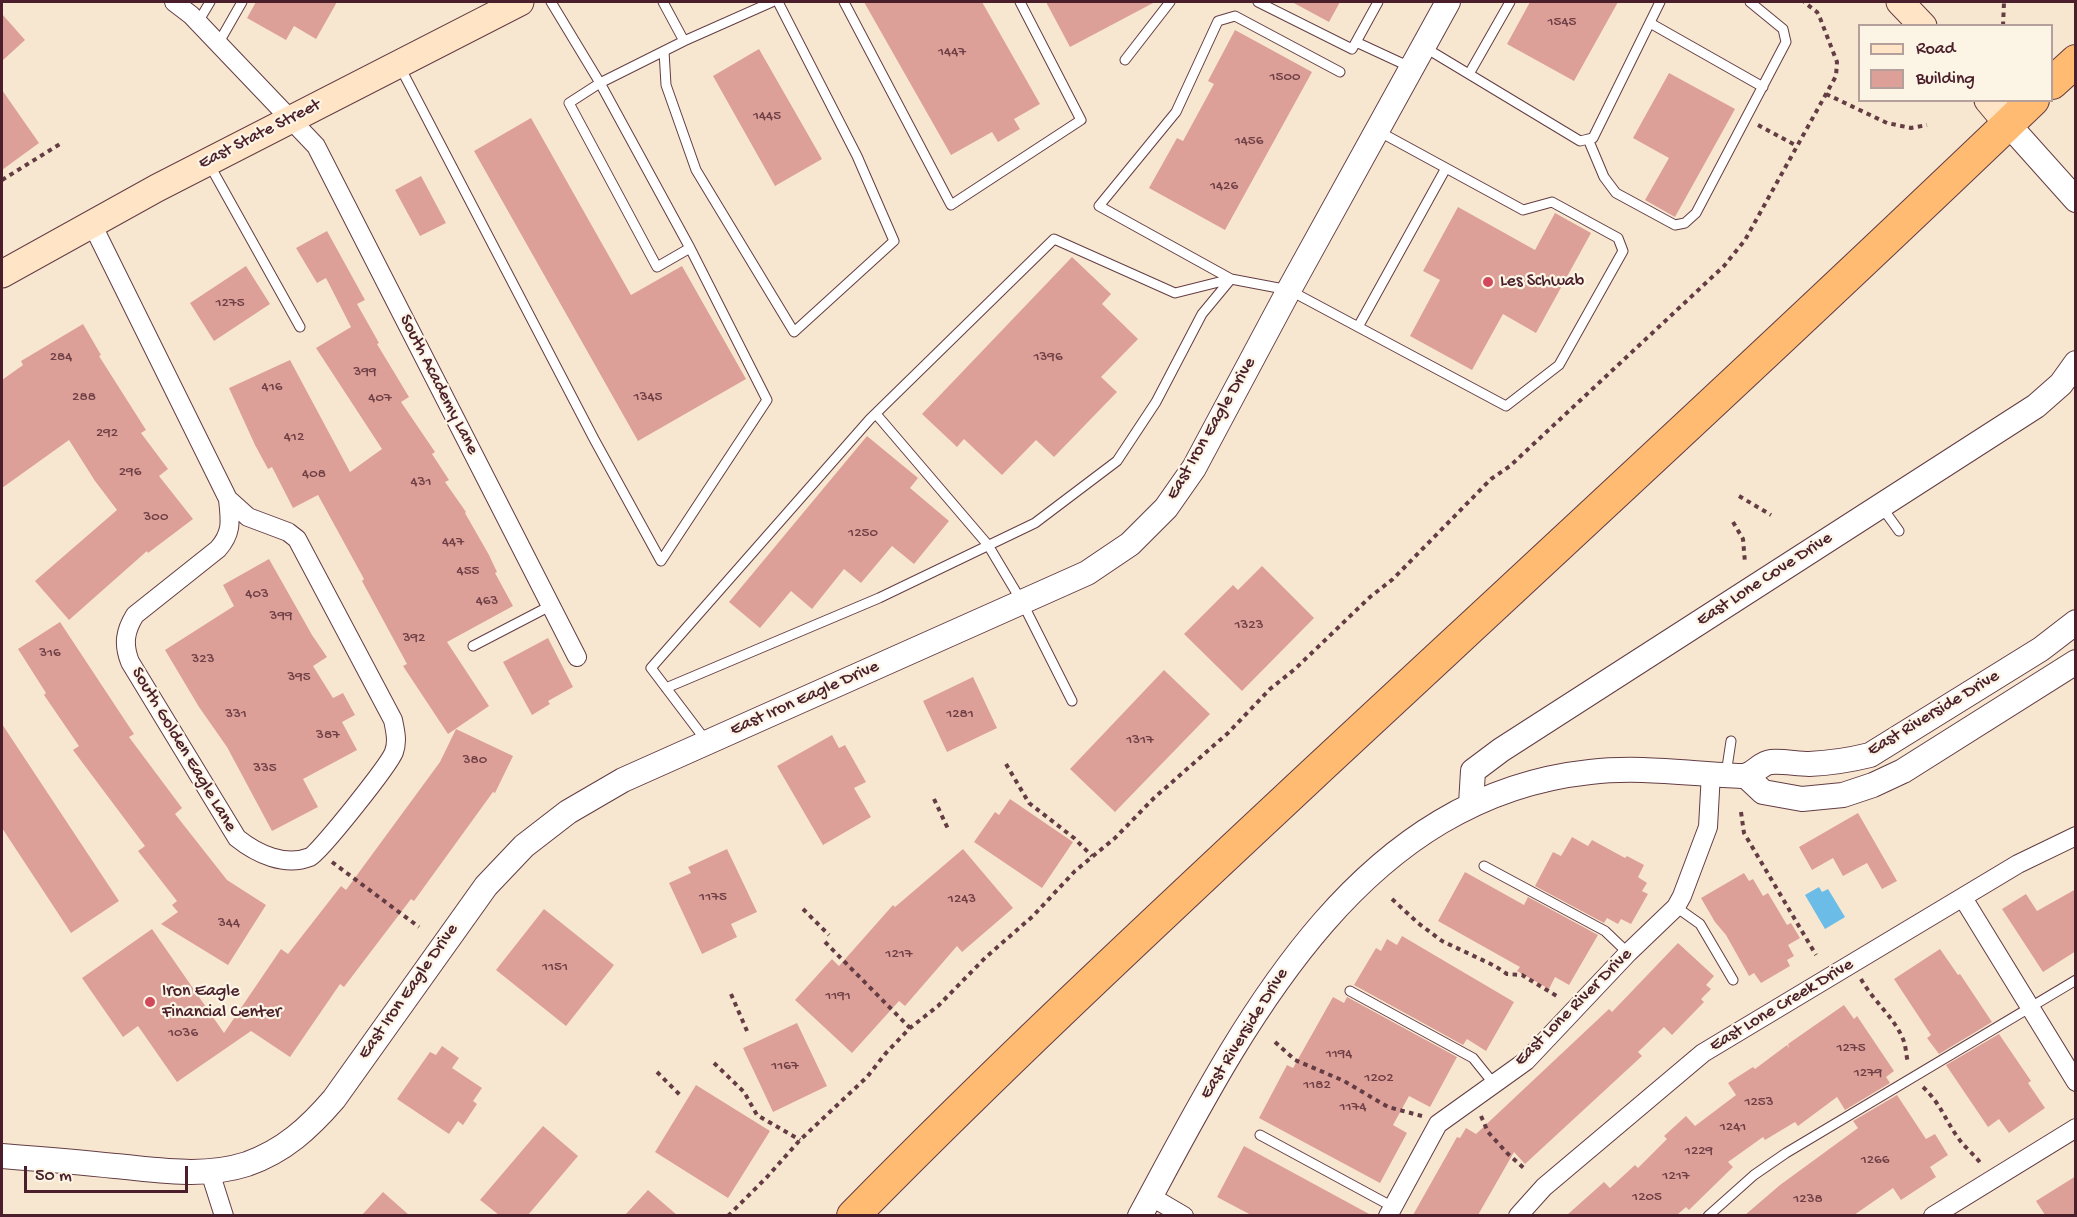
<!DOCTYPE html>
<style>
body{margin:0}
#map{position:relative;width:2077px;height:1217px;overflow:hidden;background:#f8e7d0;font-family:"Gochi Hand",sans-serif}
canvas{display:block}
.frame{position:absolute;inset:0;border:3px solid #4a1f2b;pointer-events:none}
.legend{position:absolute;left:1858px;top:24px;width:195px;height:78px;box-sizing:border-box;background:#fcf5e5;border:2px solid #b59f9b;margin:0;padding:8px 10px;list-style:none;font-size:18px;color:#4a1f2b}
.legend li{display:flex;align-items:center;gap:12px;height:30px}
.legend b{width:30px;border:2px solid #b59f9b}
.scale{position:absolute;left:24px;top:1166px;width:164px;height:27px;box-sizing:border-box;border:3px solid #4a1f2b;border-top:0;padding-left:8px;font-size:18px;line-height:21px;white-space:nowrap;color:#4a1f2b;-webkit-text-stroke:4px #fcf5e5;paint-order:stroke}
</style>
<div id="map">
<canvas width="2077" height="1217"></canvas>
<div class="frame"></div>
<ul class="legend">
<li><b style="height:8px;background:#ffe4c6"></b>Road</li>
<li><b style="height:16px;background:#dda098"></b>Building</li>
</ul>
<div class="scale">50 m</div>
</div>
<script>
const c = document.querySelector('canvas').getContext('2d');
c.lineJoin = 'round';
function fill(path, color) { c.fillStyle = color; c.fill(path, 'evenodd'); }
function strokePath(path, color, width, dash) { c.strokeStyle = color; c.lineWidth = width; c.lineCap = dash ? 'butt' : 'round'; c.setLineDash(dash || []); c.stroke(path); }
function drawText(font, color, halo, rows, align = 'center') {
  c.font = font + ' "Gochi Hand",sans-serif'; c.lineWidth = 4.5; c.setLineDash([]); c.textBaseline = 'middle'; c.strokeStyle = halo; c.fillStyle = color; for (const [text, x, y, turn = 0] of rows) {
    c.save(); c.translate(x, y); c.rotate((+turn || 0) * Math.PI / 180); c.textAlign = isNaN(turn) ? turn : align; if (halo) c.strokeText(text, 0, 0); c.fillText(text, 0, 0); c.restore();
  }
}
const water = new Path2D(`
 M1819 887 1822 892 1828 889 1845 917 1825 929 1805 895Z`);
const building = new Path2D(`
 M256 2H337L316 39 294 26 286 40 247 18Z
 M864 2H982L1040 104 1014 119 1020 129 998 142 992 132 951 155Z
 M1046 2H1155L1070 47Z
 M1292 2H1340L1329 22Z
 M1530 2H1618L1574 81 1507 44Z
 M2 14 25 40 2 61Z
 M1235 30 1312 72 1225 230 1149 188 1177 138 1183 141 1214 84 1208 81Z
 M759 49 822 159 775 186 713 76Z
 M1669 73 1735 109 1675 217 1645 200 1669 158 1633 138Z
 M2 90 39 143 2 170Z
 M531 118 631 295 682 266 746 379 638 441 474 151Z
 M421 176 446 223 420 236 395 190Z
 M1458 207 1535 250 1555 213 1591 233 1536 333 1503 314 1472 370 1410 336 1440 280 1423 271Z
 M327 231 365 300 357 304 379 343 377 344 409 397 401 402 435 452 432 454 449 480 445 482 466 512 465 513 489 555 497 572 495 573 513 606 447 642 489 706 448 734 403 666 407 664 362 581 364 579 318 495 293 508 272 467 268 469 255 445 229 388 290 360 350 472 382 449 316 348 351 327 326 278 317 283 296 248Z
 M1072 257 1111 294 1102 304 1138 339 1101 377 1117 392 1054 457 1036 440 1002 475 964 439 957 447 922 414Z
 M246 266 270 304 214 341 190 303Z
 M83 324 101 355 99 356 146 430 141 433 168 469 159 476 193 519 148 553 147 551 69 620 35 581 117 510 95 481 69 440 2 488V380L23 365 21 361Z
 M867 436 918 478 910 488 949 521 914 564 892 546 861 583 844 569 812 609 791 591 760 628 729 602Z
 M269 559 312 635 327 657 313 666 333 698 343 693 355 715 342 722 357 750 303 779 318 807 272 831 227 747 199 707 165 650 234 606 223 585Z
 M1262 566 1314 618 1242 691 1184 634 1233 585 1238 590Z
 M60 622 134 734 129 737 182 808 175 814 227 880 266 905 228 965 161 924 178 912 172 905 177 901 138 851 145 846 73 750 79 746 44 695 46 693 18 649Z
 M548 638 573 687 548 701 550 704 532 715 503 662Z
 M1164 670 1210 714 1115 812 1070 769Z
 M973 677 997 728 947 752 923 701Z
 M2 724 119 901 71 933 2 828Z
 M456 729 513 756 495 793 493 792 414 901 411 899 344 987 340 984 290 1057 251 1031 177 1082 138 1026 123 1037 82 978 152 929 224 1033 281 949 288 954 341 886 346 890 440 762Z
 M832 735 839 748 845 745 866 782 854 788 871 817 823 845 777 766Z
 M1010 799 1073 842 1042 888 974 842 995 812 999 815Z
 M1858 813 1897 881 1882 889 1867 863 1843 876 1833 858 1812 870 1799 847Z
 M1572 837 1588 846 1592 840 1625 858 1627 856 1644 865 1638 877 1647 883 1642 891 1648 894 1631 924 1621 919 1618 924 1607 918 1604 923 1535 886 1553 852 1561 856Z
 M727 849 757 912 731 924 737 937 702 954 669 883 691 873 688 867Z
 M963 849 1013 908 962 952 957 946 905 1006 899 1001 852 1053 795 1000 832 959 839 966 893 905 895 907Z
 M1465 872 1524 905 1528 897 1598 935 1569 985 1555 977 1549 989 1517 971 1520 967 1438 921Z
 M1744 873 1749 881 1753 879 1763 896 1768 893 1787 925 1791 923 1800 938 1788 945 1794 956 1787 960 1790 966 1761 983 1754 973 1749 976 1726 935 1715 922 1701 898Z
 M2076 889V951L2043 972 2002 909 2026 894 2037 911Z
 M544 909 614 965 566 1026 496 970Z
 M1402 936 1514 1002 1486 1051 1467 1039 1463 1045 1354 985 1376 948 1381 951 1387 939 1397 945Z
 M1678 943 1714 976 1706 985 1711 989 1701 999 1704 1002 1672 1035 1664 1027 1638 1052 1642 1056 1525 1164 1514 1152 1478 1215H1413L1457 1137 1460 1138 1466 1128 1476 1134 1609 1009 1612 1012Z
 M1940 949 1958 975 1960 974 1992 1022 1939 1054 1927 1038 1931 1035 1894 979Z
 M1333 997 1344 1003 1347 997 1457 1057 1430 1107 1409 1096 1393 1125 1407 1133 1380 1183 1259 1118 1287 1065 1293 1068Z
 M1844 1005 1854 1019 1857 1016 1894 1071 1886 1077 1890 1083 1845 1110 1837 1097 1798 1126 1795 1122 1765 1140 1763 1137 1728 1162 1733 1167 1689 1210 1686 1207 1677 1215H1567L1604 1182 1610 1188 1635 1165 1638 1168 1667 1139 1664 1136 1686 1116 1695 1126 1736 1095 1728 1083 1753 1067 1755 1069 1787 1045 1789 1048 1788 1044Z
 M797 1023 827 1086 773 1112 743 1048Z
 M1999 1034 2031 1081 2028 1083 2045 1108 2009 1133 1999 1119 1988 1127 1946 1065Z
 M442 1046 459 1058 452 1068 482 1088 473 1101 477 1104 463 1125 458 1121 449 1134 397 1099 430 1052 436 1055Z
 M696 1085 770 1131 728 1198 655 1152Z
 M1897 1095 1926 1139 1935 1134 1948 1155 1930 1167 1936 1177 1901 1200 1893 1188 1854 1215H1745L1780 1185 1858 1128 1853 1121Z
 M543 1126 578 1156 528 1215H499L480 1200Z
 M1244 1146 1371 1215H1251L1217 1197Z
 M2076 1176V1215H2045L2036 1201Z
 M648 1190 677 1215H625Z
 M383 1192 409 1215H362Z`);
const path = new Path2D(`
 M2003 26 2004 2
 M1826 94 1887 123 1911 128 1927 125
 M1758 125 1797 146
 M2 180 60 144
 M1739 496 1771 515
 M1733 522 1743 539 1745 563
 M1006 764 1029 803 1074 838 1092 856
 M934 799 949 831
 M1741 812 1744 833 1816 955
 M332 862 419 927
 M1392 899 1418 923 1442 941 1495 966 1507 974 1522 975 1560 998
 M803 909 829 935
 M825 942 910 1028
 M1861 979C1873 1001 1894 1017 1903 1039 1906 1046 1906 1055 1908 1063
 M731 994 747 1031
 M1275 1042 1295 1060 1344 1081 1388 1107 1422 1116
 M714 1063 744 1092 757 1115 800 1140
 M657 1072 681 1096
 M1923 1087C1941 1104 1945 1120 1959 1139 1965 1148 1975 1155 1981 1164
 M1481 1116 1488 1132 1507 1153 1526 1170
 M728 1216 767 1177 800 1140 867 1077 886 1053 910 1028 938 1006 986 957 1033 916 1075 871 1115 838 1154 798 1228 733 1270 689 1295 669 1370 597 1393 579 1491 479 1510 466 1724 266 1745 240 1836 76 1837 62 1820 18 1817 12 1804 2`);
const service = new Path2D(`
 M663 2 684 41 772 2
 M844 2 951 205 1081 120 1020 2
 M1258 2 1352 49 1356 42
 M1378 2 1356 42 1410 67
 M198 22 210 2
 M1650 23 1763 87
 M684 41 600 83 569 103 657 267 690 248
 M218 44 242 2
 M1424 47 1580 141 1593 138 1660 2
 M664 51 666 85 696 170 794 332 894 241 857 156 778 2
 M1125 60 1170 2
 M399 65 594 439 661 561 767 400 690 248 600 83 551 2
 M1469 74 1510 2
 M1588 139 1604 177 1616 193 1675 225 1685 223 1696 213 1786 42 1783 29 1750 2
 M209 164 300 327
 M1358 327 1446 168
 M876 414 988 545 1022 602 1072 701
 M1881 506 1899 531
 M473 646 550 606
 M666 688 879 598 1035 523 1117 461 1156 402 1202 314 1231 279 1099 206 1176 112 1218 21 1235 16 1340 72
 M707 742 651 668 870 419 1054 239 1175 293 1231 279 1289 290 1506 406 1559 365 1623 251 1618 238 1552 202 1523 210 1378 131
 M1726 774 1731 741
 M1484 866 1605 931 1628 953
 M1676 907 1700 924 1733 980
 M1350 991 1473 1058 1494 1084
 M1260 1135 1393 1207
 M1708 1216 1754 1175 1786 1153 2076 980`);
const minor = new Path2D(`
 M174 2 191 15 316 146 577 657
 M92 224 228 499
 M228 499 248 517 288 532 297 539 393 720C395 730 398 741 394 752 389 765 320 852 310 857 285 867 257 854 237 838L130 662C123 644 125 631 135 615L218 549C233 532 230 520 228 499Z
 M1963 898 2076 1082
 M210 1172 224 1216
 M1150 1196 1184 1216
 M1388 1216 1438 1124 1526 1061 1628 953 1676 907 1682 896 1708 827 1711 773
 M1518 1216 1544 1187 1703 1053 2018 864 2076 836
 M1933 1216 2076 1128`);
const tertiary = new Path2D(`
 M2008 124 2076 200
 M1746 776 1763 792 1802 799 1843 795 1873 785 1903 771 2076 662
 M1471 804 1473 771 1501 750 2036 406 2061 384 2076 363
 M2 1156C40 1159 77 1162 115 1166 159 1170 204 1178 247 1164 284 1151 309 1128 334 1099L486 886 524 846 568 812 623 780 1087 573 1130 544 1166 508 1194 468 1289 290 1448 2
 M1140 1216C1240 1030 1354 797 1590 772 1640 766 1691 774 1742 776 1753 776 1760 763 1771 762 1784 761 1797 764 1809 764 1830 763 1850 760 1870 755L2041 649 2076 622`);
const secondary = new Path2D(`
 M1900 2 1923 26
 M1988 100 2008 124
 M2 274 157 188 520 2`);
const trunk = new Path2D(`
 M2052 83 2076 61
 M853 1216C1002 1064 1157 920 1312 775 1553 551 1795 328 2033 100`);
const markers = [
 [1488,282,6,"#d1495b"],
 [150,1002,6,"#d1495b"]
];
const numberNames = [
 ["1545",1562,23],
 ["1447",952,53],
 ["1500",1285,78],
 ["1445",767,117],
 ["1456",1249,142],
 ["1426",1224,187],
 ["1275",230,304],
 ["284",61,358],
 ["1396",1048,358],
 ["399",365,373],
 ["416",272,388],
 ["288",84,398],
 ["1345",648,398],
 ["407",380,399],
 ["292",107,434],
 ["412",294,438],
 ["296",130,473],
 ["408",314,475],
 ["431",421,483],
 ["300",156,518],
 ["1250",863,534],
 ["447",453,543],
 ["455",468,572],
 ["403",257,595],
 ["463",487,602],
 ["399",281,617],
 ["1323",1249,626],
 ["392",414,639],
 ["316",50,654],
 ["323",203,660],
 ["395",299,678],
 ["331",236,715],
 ["1281",960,715],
 ["387",328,736],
 ["1317",1140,741],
 ["380",475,761],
 ["335",265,769],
 ["1175",713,898],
 ["1243",962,900],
 ["344",229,924],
 ["1217",899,955],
 ["1151",555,968],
 ["1191",838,997],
 ["1036",183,1034],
 ["1275",1851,1049],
 ["1194",1339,1055],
 ["1167",785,1067],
 ["1279",1868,1074],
 ["1202",1379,1079],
 ["1182",1317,1086],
 ["1253",1759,1103],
 ["1174",1353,1108],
 ["1241",1733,1128],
 ["1229",1699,1152],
 ["1266",1875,1161],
 ["1217",1676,1177],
 ["1205",1647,1198],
 ["1238",1808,1200]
];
const streetNames = [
 ["East State Street",260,135,-27],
 ["South Academy Lane",438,385,63],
 ["East Iron Eagle Drive",1212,429,-60],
 ["East Lone Cove Drive",1765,580,-33],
 ["East Iron Eagle Drive",805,699,-24],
 ["East Riverside Drive",1934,714,-31],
 ["South Golden Eagle Lane",183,750,59],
 ["East Iron Eagle Drive",409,992,-55],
 ["East Lone Creek Drive",1782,1006,-31],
 ["East Lone River Drive",1574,1008,-45],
 ["East Riverside Drive",1245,1034,-58]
];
const poiNames = [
 ["Les Schwab",1500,282],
 ["Iron Eagle",162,992],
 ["Financial Center",162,1013]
];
fill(water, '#6bbce6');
fill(building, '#dda098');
strokePath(service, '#643d44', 11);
strokePath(minor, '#643d44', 20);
strokePath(tertiary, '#643d44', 26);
strokePath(secondary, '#643d44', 29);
strokePath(trunk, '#643d44', 34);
strokePath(path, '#643d44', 4, [4.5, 4.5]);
strokePath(service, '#fff', 9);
strokePath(minor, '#fff', 18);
strokePath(tertiary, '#fff', 24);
strokePath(secondary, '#ffe4c6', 27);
strokePath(trunk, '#ffbb71', 32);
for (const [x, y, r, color] of markers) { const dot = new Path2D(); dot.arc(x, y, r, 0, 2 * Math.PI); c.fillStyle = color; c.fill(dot); strokePath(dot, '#fcf5e5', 2); }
drawText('15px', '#6f3f46', null, numberNames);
drawText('18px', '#4a1f2b', '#fcf5e5', streetNames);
drawText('18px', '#4a1f2b', '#fcf5e5', poiNames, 'left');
</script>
